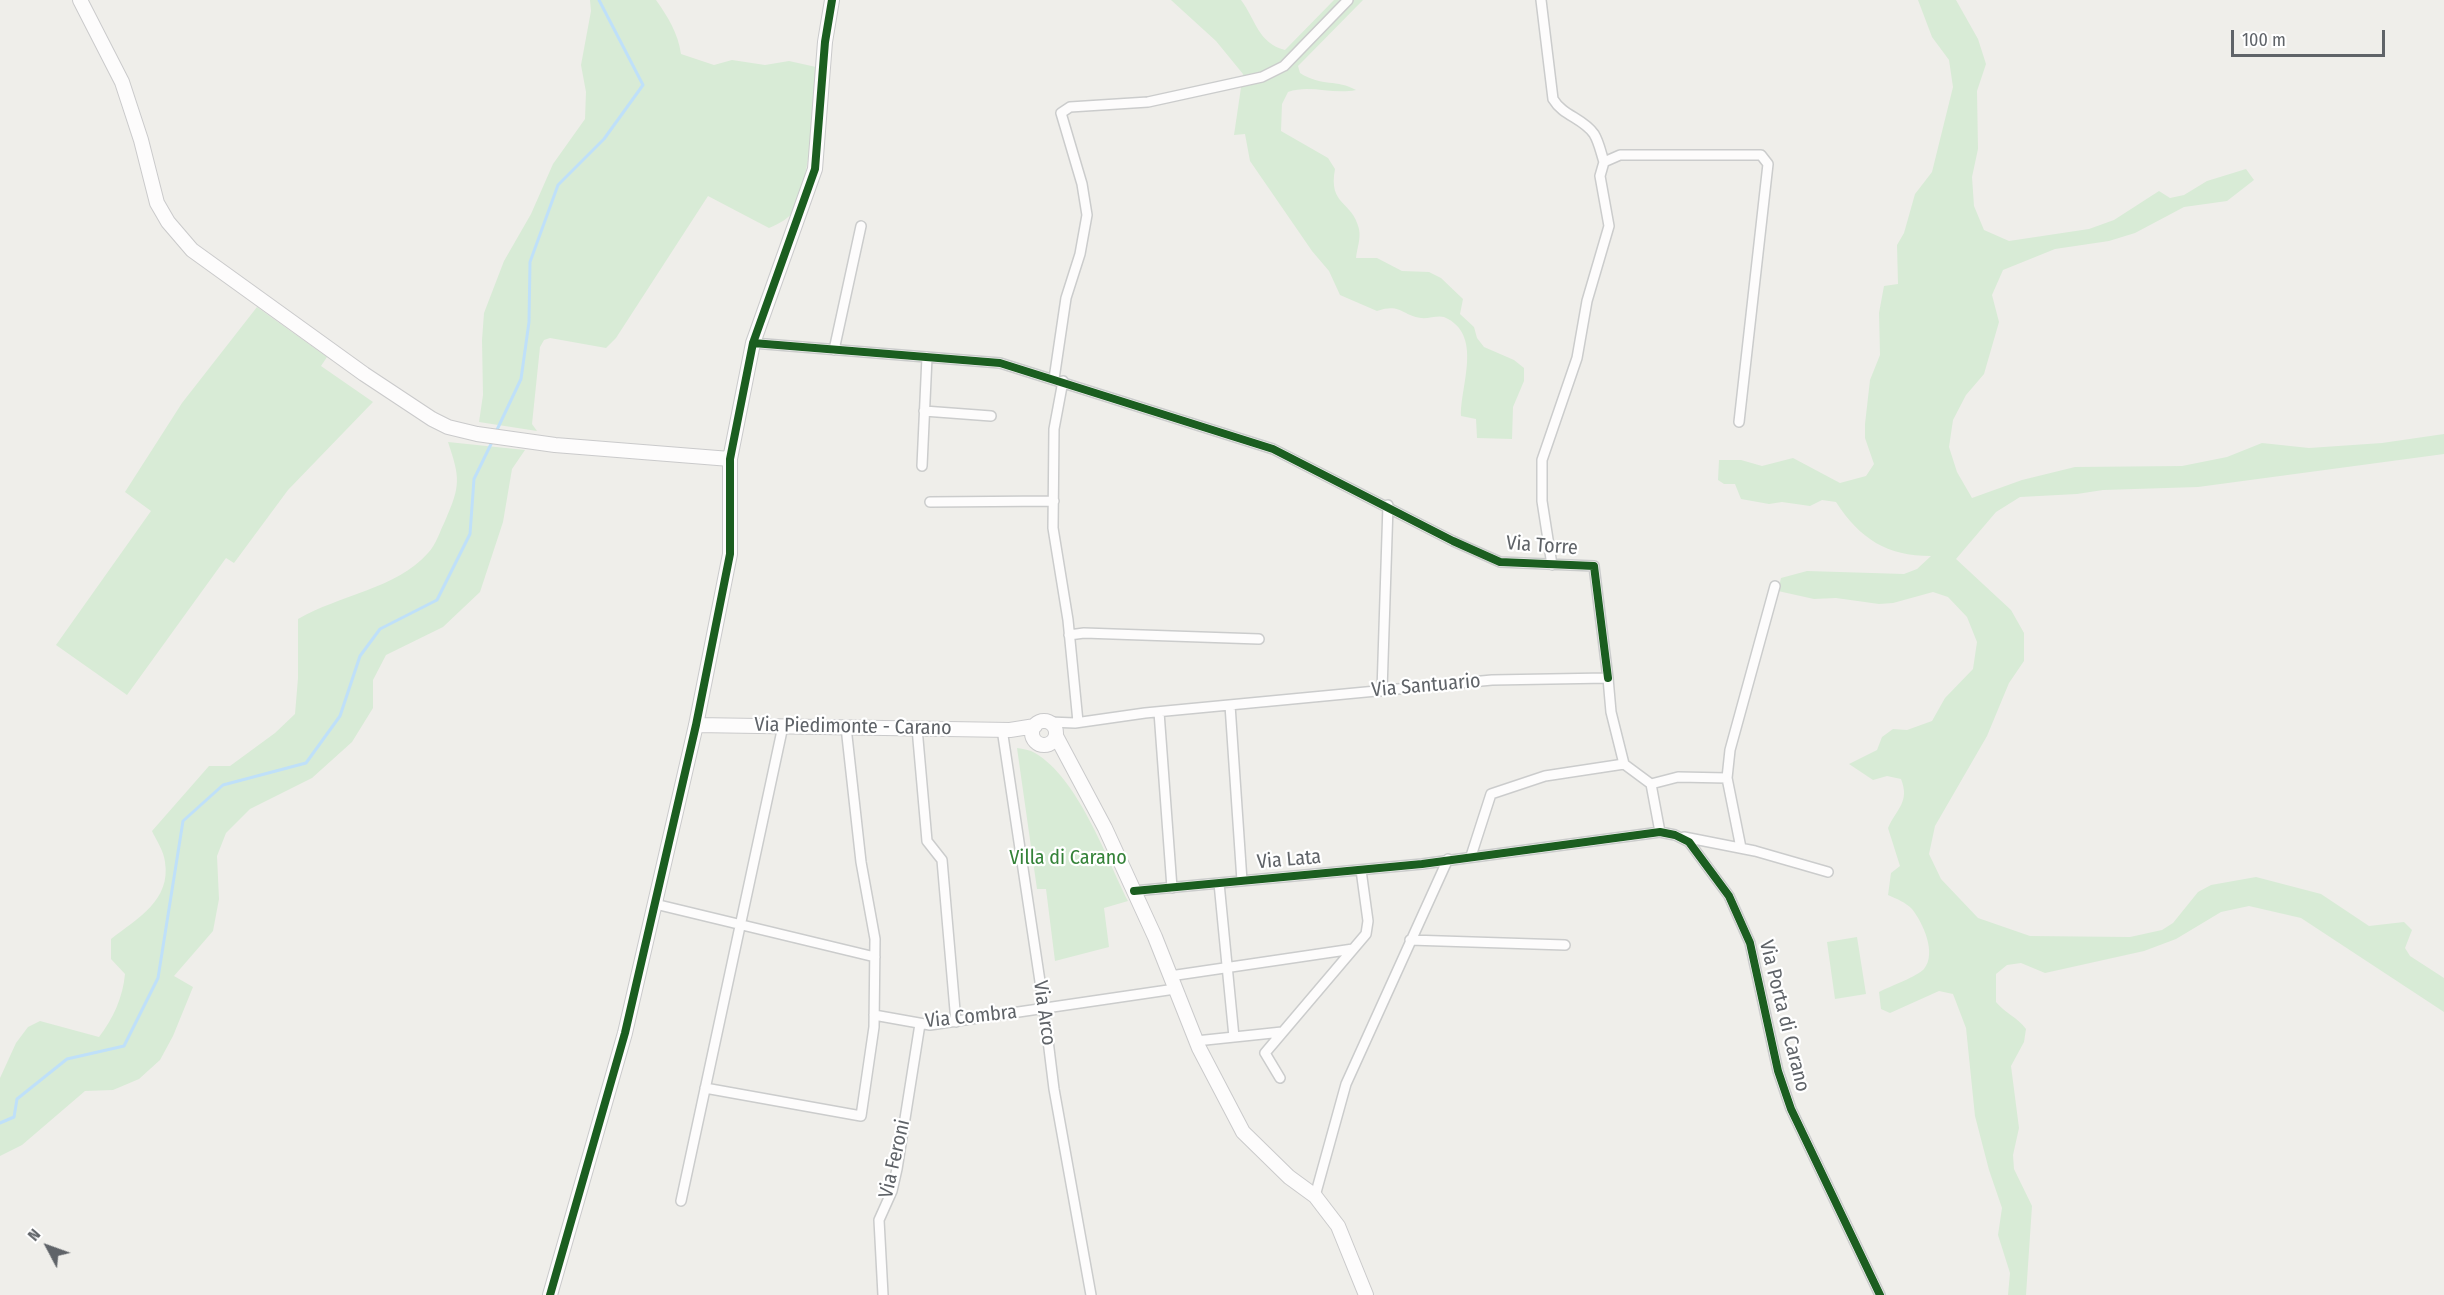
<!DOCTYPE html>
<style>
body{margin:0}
#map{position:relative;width:2444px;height:1295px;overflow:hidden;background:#efeeea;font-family:"Fira Sans Condensed",sans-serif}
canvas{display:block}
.north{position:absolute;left:18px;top:1217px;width:60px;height:60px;-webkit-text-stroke:4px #fff;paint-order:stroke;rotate:311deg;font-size:16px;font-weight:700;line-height:24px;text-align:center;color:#5f6368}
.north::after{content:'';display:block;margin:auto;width:21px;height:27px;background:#5f6368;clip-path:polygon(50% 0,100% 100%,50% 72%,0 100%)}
.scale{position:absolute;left:2231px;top:30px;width:154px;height:27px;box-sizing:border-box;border:3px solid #5f6368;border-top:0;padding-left:8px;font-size:18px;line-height:21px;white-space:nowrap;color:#5f6368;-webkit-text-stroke:4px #fff;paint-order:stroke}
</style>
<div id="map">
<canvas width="2444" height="1295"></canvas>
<div class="north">N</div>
<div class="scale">100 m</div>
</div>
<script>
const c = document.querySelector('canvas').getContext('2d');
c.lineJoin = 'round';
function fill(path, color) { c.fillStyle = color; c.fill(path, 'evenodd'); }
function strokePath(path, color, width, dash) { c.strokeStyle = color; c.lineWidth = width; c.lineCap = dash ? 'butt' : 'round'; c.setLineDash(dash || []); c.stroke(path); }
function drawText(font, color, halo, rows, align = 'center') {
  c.font = font + ' "Fira Sans Condensed",sans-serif'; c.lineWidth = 4.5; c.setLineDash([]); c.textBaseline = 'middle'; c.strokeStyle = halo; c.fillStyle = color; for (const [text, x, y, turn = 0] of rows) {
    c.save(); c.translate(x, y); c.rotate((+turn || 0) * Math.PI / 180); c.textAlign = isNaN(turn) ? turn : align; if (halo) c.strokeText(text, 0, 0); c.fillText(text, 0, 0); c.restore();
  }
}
const green = new Path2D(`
 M590 0H656C668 17 678 33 681 54L714 65 732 60 765 65 789 61 816 67C813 109 812 172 794 209 790 219 778 224 769 228L708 196 616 338 606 348 550 338 544 340 540 347 532 424 537 431 479 422 483 395 482 340 484 313 504 261 531 214 553 164 585 119 586 92 581 65 591 11Z
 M1171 0H1241C1256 20 1258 43 1285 50L1334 0H1363L1298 66 1300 73C1322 87 1337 79 1356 90 1332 95 1310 84 1288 92L1282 104 1281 131 1328 158 1335 169C1328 206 1352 200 1359 229 1361 239 1357 248 1356 258H1377L1402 271 1429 272 1441 278 1463 299 1460 314 1474 327 1477 338 1484 347 1514 360 1524 368V381L1513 407 1512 439 1477 438 1476 419 1461 416C1460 386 1484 334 1444 317 1438 315 1428 319 1421 318 1401 315 1401 303 1377 311L1340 295 1329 271 1312 251 1250 161 1245 134 1234 135 1243 74 1216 41Z
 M1918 0H1956L1978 39 1986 64 1977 91 1978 149 1972 177 1974 206 1984 230 2009 241 2089 229 2114 220 2159 191 2170 198 2184 195 2207 181 2246 169 2254 180 2227 201 2184 207 2135 233 2109 241 2055 249 2003 270 1992 295 1999 322 1984 374 1966 395 1953 420 1949 447 1957 472 1972 498 2022 480 2075 467 2182 466 2227 457 2262 443 2309 448 2382 443 2444 434V454L2198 487 2103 490 2077 494 2020 497 1996 512 1956 559 2011 610 2024 633V661L2009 683 1987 736 1935 826 1929 854 1941 879 1978 918 2030 936 2130 937 2162 930 2173 923 2198 892 2211 885 2256 877 2321 894 2369 926 2404 922 2412 930 2405 948 2410 956 2444 978V1012L2301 918 2249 906 2221 912 2176 939 2144 951 2045 973 2021 963 2007 965 1996 974V1002C2005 1013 2017 1017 2026 1029L2024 1042 2011 1066 2019 1128 2013 1155 2014 1169 2032 1206 2026 1295H2008L2010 1273 1998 1235 2002 1208 1989 1170 1975 1116 1966 1028 1953 994 1939 991 1890 1013 1881 1009 1879 992C1889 987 1918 976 1924 969 1937 953 1923 923 1912 909 1905 902 1897 899 1888 895L1891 873 1900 866 1888 828C1897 808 1910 802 1901 779L1887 776 1873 780 1849 764 1877 750 1882 737 1893 729 1907 730 1932 721 1945 698 1973 669 1977 642 1967 617 1948 597 1933 592 1893 603 1879 604 1836 598 1814 599 1778 591 1781 578 1807 571 1904 574 1917 569 1931 556C1887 556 1860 539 1836 502L1822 500 1810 506 1782 502 1769 504 1741 499 1735 484H1724L1718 480 1719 460H1741L1762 466 1793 458 1840 483 1866 476 1874 464 1865 438V424L1870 380 1880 355 1879 313 1884 286 1898 284 1897 245 1904 233 1915 194 1932 172 1953 87 1949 60 1932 37Z
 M257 307 327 357 321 366 373 402 288 490 234 563 226 558 127 695 56 645 151 511 125 492 182 403Z
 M448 442 525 450 512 469 503 522 480 592 443 627 386 655 373 680V708L352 742 312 778 250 809 226 833 217 856 219 899 213 931 174 976 193 987 173 1036 160 1060 139 1079 113 1090 85 1091 22 1145 0 1156V1078L16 1043 28 1027 40 1021 99 1037C113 1019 123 997 125 974L111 959V939C138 918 171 900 165 862 164 851 156 840 152 831L209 766H230L275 733 295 714 298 678V619C339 595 396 589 428 553 436 545 440 531 445 521 461 485 460 478 448 442Z
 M1017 748C1023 749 1030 750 1035 753 1078 778 1106 857 1128 901L1104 908 1109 947 1055 961 1046 889H1037Z
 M1857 937 1866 994 1835 999 1827 942Z`);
const stream = new Path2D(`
 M495 434 521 379 529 322 530 262 558 185 604 139 643 85 599 0
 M0 1123 14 1117 17 1099 67 1059 124 1046 158 978 183 821 223 785 306 763 340 716 360 656 380 629 437 600 470 534 474 479 493 440`);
const street = new Path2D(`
 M1541 0 1553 99C1563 116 1583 118 1594 134 1599 142 1601 153 1604 162L1620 155H1761L1768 164 1739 422
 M753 343 1000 363 1273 449 1453 541 1500 562 1594 566 1608 678
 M834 350 861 226
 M1054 379 1066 298 1080 254 1087 215 1082 184 1061 113 1070 107 1148 102 1262 77 1284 66 1348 0
 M1063 381 1054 429 1053 528 1068 620 1078 722
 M924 411 991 416
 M922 466 927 357
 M930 502 1054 501
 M1552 565 1542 501V460L1577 358 1587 301 1609 226 1600 176 1604 162
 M1069 635 1084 633 1259 639
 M1382 691 1388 505
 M1230 705 1242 881
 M1159 712 1172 888
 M1049 722 1075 723 1145 713 1492 680 1608 678 1611 712 1624 764 1651 784 1660 832
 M917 728 927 841 942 860 956 1022
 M1002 729 1044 1008 1054 1089 1091 1295
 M1651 784 1678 777 1727 778
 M1684 837 1755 851 1828 872
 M1741 848 1727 778 1730 750 1775 586
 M1471 856 1491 794 1545 776 1624 764
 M1219 883 1234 1037
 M1134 891 1422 864 1660 832 1675 835 1689 842 1729 896 1750 943 1778 1071 1791 1109 1880 1295
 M655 904 875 957
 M1410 940 1565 945
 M1170 976 1353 949
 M874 1015 930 1025 1175 989
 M1196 1041 1282 1032
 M1280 1078 1265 1053 1366 934 1368 921 1361 870
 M705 1088 861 1116 874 1027 875 939 861 862 846 727
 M1315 1196 1346 1084 1448 859
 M681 1201 783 726
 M883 1295 879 1220 892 1191 897 1169 920 1024`);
const secondary = new Path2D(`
 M80 0 122 82 141 140 157 203 168 222 192 250 364 374 432 419 448 427 477 434 555 445 730 459
 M1032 733a12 12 0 1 1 24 0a12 12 0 1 1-24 0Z
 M696 725 1010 730 1035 726
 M1056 736 1105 828 1155 937 1199 1048 1243 1132 1289 1177 1315 1196 1338 1226 1366 1295
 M550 1295 625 1033 696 725 730 554V459L753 343 815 169 825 42 832 0`);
const cycleway = new Path2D(`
 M753 343 1000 363 1273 449 1453 541 1500 562 1594 566 1608 678
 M1134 891 1422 864 1660 832 1675 835 1689 842 1729 896 1750 943 1778 1071 1791 1109 1880 1295
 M550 1295 625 1033 696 725 730 554V459L753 343 815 169 825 42 832 0`);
const streetNames = [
 ["Via Torre",1542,546,4],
 ["Via Santuario",1426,686,-5],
 ["Via Piedimonte - Carano",853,727,1],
 ["Via Lata",1289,860,-5],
 ["Via Arco",1044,1013,82],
 ["Via Porta di Carano",1784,1016,76],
 ["Via Combra",971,1017,-6],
 ["Via Feroni",895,1159,-77]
];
const parkNames = [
 ["Villa di Carano",1068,858]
];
fill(green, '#d8ebd6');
strokePath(stream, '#bfe0f9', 3);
strokePath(street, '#cbcccc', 12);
strokePath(secondary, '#cacacb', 16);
strokePath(street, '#fdfcfc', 9);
strokePath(secondary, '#fdfcfc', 14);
strokePath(cycleway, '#1b5e20', 8);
drawText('20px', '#5f6368', '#fff', streetNames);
drawText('20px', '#348238', '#fff', parkNames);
</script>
